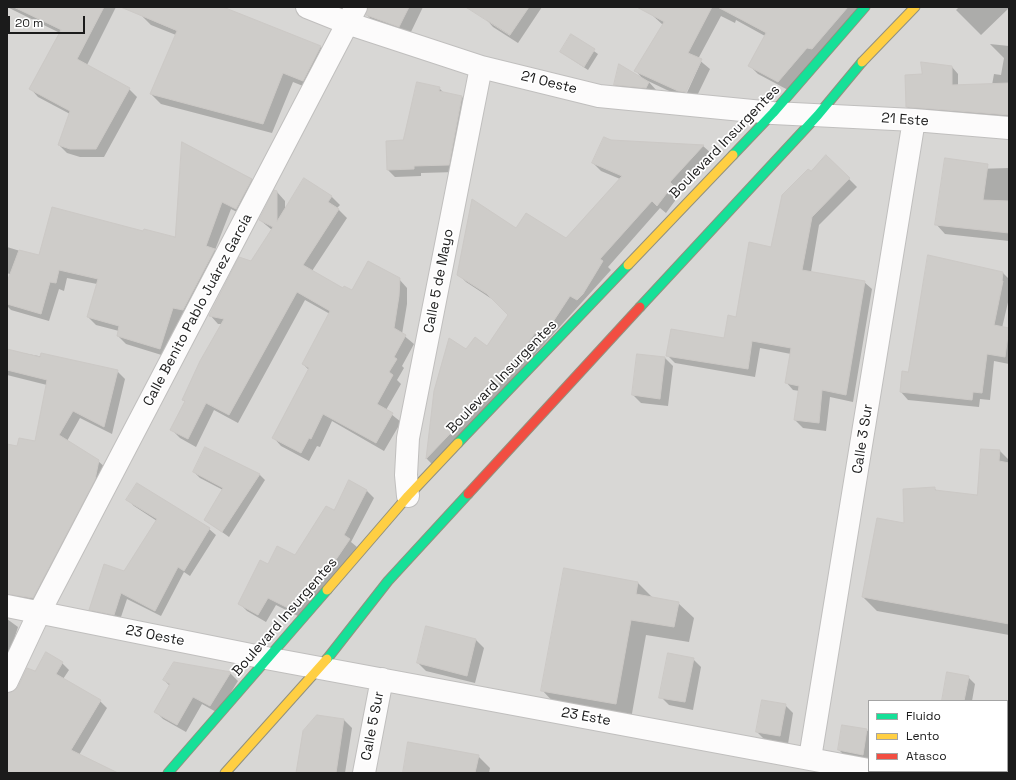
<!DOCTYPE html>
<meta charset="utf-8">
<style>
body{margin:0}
#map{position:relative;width:1016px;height:780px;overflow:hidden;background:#e9e7e4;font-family:"Space Grotesk",sans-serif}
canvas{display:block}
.frame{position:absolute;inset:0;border:8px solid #1b1b1b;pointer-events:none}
.legend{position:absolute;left:868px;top:700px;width:140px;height:72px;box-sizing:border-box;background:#fff;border:1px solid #a4a4a4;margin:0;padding:5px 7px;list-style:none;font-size:12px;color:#1b1b1b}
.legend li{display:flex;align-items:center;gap:8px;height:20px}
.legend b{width:20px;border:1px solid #a4a4a4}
.scale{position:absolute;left:8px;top:16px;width:77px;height:18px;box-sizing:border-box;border:2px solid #1b1b1b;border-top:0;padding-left:5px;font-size:12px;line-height:14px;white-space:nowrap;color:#1b1b1b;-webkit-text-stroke:3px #fff;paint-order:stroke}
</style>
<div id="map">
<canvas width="1016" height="780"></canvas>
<div class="frame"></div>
<ul class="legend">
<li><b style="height:5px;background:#16e098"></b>Fluido</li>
<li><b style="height:5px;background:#ffcf43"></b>Lento</li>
<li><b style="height:5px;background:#f24e42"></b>Atasco</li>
</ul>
<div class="scale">20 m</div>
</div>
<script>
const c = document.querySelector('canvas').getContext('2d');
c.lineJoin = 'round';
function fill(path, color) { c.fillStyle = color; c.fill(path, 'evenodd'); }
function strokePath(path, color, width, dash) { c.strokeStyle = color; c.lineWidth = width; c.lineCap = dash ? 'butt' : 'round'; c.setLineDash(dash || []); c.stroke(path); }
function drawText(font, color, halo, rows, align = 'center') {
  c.font = font + ' "Space Grotesk",sans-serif'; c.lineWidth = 3.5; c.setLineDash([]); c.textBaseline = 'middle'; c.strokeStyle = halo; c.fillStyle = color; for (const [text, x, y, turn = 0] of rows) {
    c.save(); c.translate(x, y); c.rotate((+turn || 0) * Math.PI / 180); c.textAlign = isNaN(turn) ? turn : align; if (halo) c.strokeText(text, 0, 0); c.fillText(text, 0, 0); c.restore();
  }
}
const residential = new Path2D(`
 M7 7H1009V773H7ZM869 701H1007V771H869Z`);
const shadow = new Path2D(`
 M7 7H116L87 65 129 89 137 97 104 157H80L67 153 59 145 70 114 38 97 30 88 60 33Z
 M146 7H220L321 47 330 56 313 90 293 82 272 133 161 104 151 94 176 35 151 25 142 16Z
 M328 7H359L352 17Z
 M369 7H423L409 36 377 25 367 15Z
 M493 7H542L518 43 493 27 486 19Z
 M655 7H867L788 90 758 74 749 65 765 36 736 20 735 23 721 16 698 59 710 69 695 100H688L648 81 657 91 623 93 615 85 643 79 636 71 663 25 651 14ZM699 62H701L685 97 683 96Z
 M959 7H1009V8L981 35 956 10Z
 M571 35 598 54 588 70 561 52Z
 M990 44 1009 46V121L913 113 907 107 923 75 952 67 958 74V86L992 85 994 74 1001 75 1004 58Z
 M439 88 444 93 462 97 469 104 456 172 421 173V176L395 177 388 170Z
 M611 141 703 146 711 153 677 190 680 194 666 213 660 208 608 267 611 270 434 466 427 459 435 391 466 351 488 347 509 315 495 301 466 282 458 274 516 230 566 239 620 179 601 171 593 163Z
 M183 144 252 179 260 188 245 216 231 209 215 250 223 258 192 318 182 315 168 357 126 344 118 336 119 331 96 325 88 317 97 284 67 278 64 291 59 289 49 321 11 310 7 306V289L12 275 7 273V247L40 257 144 232 176 238Z
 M826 156 857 187 819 225 811 272 864 282 872 289 853 402 830 397 826 431 803 428 795 420 800 391 793 390 786 382 791 354 760 348 755 377 675 363 667 355 725 339 811 172Z
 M1009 168V241L945 234 936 224 944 170Z
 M277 192 285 201V210L331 196 340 205 337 208 347 218 312 271 344 289 352 291 399 279 407 288V304L402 334 414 344 402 366 404 368 397 380 401 384 386 410 401 422 384 451 332 421 320 447 317 446 309 461 281 446 273 437 309 370 303 364 330 314 305 300 238 423 214 410 196 447 180 438 172 430 186 402 183 400 222 324H218L210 315 251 262 272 230 260 220Z
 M929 256 1003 273 1009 279V298L1002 328 1009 329V364L994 361 990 400 980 399 979 407 908 400 901 392 903 372 909 373Z
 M7 350 117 371 125 379 112 434 80 418 67 441 98 461 106 468 40 605 7 604V445L18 447 36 442 47 385 7 375Z
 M638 355 665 358 673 366 668 406 641 403 633 395Z
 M1000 451 1009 460V635L877 611 863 597 905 524 934 488 938 492 978 496Z
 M194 472 259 474 265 480 229 537 205 520 223 490 200 478Z
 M366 490 374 498 351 542 357 547 300 617 276 605 266 622 247 611 239 603 269 566 296 557 334 511Z
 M128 500 209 529 216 535 190 576 184 572 161 616 127 599 120 620 96 616 90 609 124 572 157 521 134 506Z
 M638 583 653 598 678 603 694 618 689 642 646 635 631 719 557 706 542 690Z
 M7 619 18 627 7 661Z
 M476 640 484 648 475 683 426 671 418 663Z
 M693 659 701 667 693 710 669 705 661 697Z
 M62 663 69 670 63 679 100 701 107 708 79 755 112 773H7V739Z
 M175 664 230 673 238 681 218 713 202 704 186 732 163 719 155 711 170 686 164 680Z
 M968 677 975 684 972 701H943Z
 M785 705 793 713 788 744 765 740 757 732Z
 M344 720 352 728 345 773H297Z
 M843 726 869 731V759L843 754 839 750Z
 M478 756 490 768 489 773H404Z`);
const building = new Path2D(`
 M14 7H104L77 59 130 88 96 149H70L58 145 70 111 29 89 61 30Z
 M121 7H223L321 46 303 81 283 73 263 124 150 94 177 31Z
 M368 7H409L399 27 366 15Z
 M466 7H529L510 35Z
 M637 7H712L688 53 702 59 686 92 678 91 634 71 664 22Z
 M718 7H848L812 49 807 48 778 82 748 66 766 33Z
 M571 34 595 49 584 67 560 52Z
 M921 62 952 66V85L1009 83V115L906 107 905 75 922 74Z
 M619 64 649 82 646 88 614 85Z
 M417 82 440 87 439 91 462 96 449 165 414 166V169L387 170 386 141 403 140Z
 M604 137 611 140 704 145 670 182 673 185 657 206 652 201 600 259 603 261 583 294 577 300 570 296 545 334 542 337 535 333 505 376 426 459 434 391 449 338 466 349 475 337 487 346 508 315 487 294 457 275 472 199 516 228 526 213 566 238 622 176 592 163Z
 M182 142 252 179 236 209 222 202 206 246 215 249 183 310 173 308 160 349 117 336 119 326 87 317 98 279 59 270 56 283 50 282 41 314 7 304V282L19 250 39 255 52 207 143 231 144 229 175 237Z
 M826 155 850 178 812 217 802 270 865 281 846 395 822 390 819 423 794 420 799 386 785 383 791 348 752 341 748 369 666 356 671 329 724 338 728 315 736 317 749 242 771 247 782 195 808 169 811 171Z
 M945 158 988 164 983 200 1009 201V233L935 225Z
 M304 178 332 196 328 202 339 209 303 265 343 288 344 286 352 290 368 261 400 278 399 296 394 328 406 335 394 357 397 359 389 372 393 375 377 404 393 413 376 443 323 414 311 439 309 438 301 453 272 438 309 368 302 364 330 311 297 292 229 415 206 403 188 439 170 430 185 401 182 400 200 361 224 319 209 316 239 257 251 261 273 227 259 220 274 190 277 191V221Z
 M928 255 1003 272 1002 281H1003L994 325 1009 328 1005 357 987 354 982 393 973 392 972 400 900 392 902 371 908 372Z
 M7 349 40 357 41 353 118 370 104 427 73 411 59 435 99 460 95 480 33 598 7 594V444L17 446 19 438 35 441 47 380 7 370Z
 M637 354 665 357 660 399 632 395Z
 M205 447 260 474 222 532 204 520 223 488 193 472Z
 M981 449 1000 450 999 461 1009 463V624L862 597 877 518 904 523 903 489 935 487V490L977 495Z
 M349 480 367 490 344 535 350 539 335 561 330 558 321 577 292 610 268 598 258 615 238 604 260 560 268 564 277 546 295 555 326 506 334 510Z
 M137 483 210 528 184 571 178 567 155 611 121 593 114 615 89 610 104 564 124 571 157 519 126 500Z
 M564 568 638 582 636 594 679 602 674 627 631 620 616 704 541 691Z
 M426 626 476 639 467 676 417 663Z
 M46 652 63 662 56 674 101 700 71 750 118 773H7V693L14 691 18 687 27 668 35 671Z
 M668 653 694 658 685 702 659 698Z
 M174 662 231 672 210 706 193 697 177 725 154 712 170 684 163 680Z
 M947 672 969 676 964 701H942Z
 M762 700 786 704 780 736 756 732Z
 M317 715 344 719 336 773H296L303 731Z
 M842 725 867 729 863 755 838 750Z
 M408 742 479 755 475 773H403Z`);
const street = new Path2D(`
 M307 7 347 23 481 67 599 96 773 113 914 120 1009 128
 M408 496 406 475 408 438 481 67
 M7 606 266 658 869 770
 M7 681 39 613 356 7
 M810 758 914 120
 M364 773 382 679`);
const fast = new Path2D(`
 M733 155 773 113 865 7
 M640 307 818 115 862 62
 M458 443 628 265
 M327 659 388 581 468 494
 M168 773 327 590`);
const slow = new Path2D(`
 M862 62 915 7
 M628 265 733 155
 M327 590 408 496 458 443
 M225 773 327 659`);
const jam = new Path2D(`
 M468 494 640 307`);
const streetNames = [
 ["21 Oeste",549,83,14],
 ["21 Este",905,120,4],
 ["Boulevard Insurgentes",725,142,-46],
 ["Calle 5 de Mayo",439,281,-79],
 ["Calle Benito Pablo Juárez García",198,310,-62],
 ["Boulevard Insurgentes",502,377,-46],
 ["Calle 3 Sur",863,439,-81],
 ["Boulevard Insurgentes",285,617,-49],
 ["23 Oeste",155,636,11],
 ["23 Este",586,717,10],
 ["Calle 5 Sur",373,726,-79]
];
fill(residential, '#d8d7d5');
fill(shadow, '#0003');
fill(building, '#ceccc9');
strokePath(building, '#ccc9c6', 1);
strokePath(street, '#c0bfbe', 24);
strokePath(fast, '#92917e', 11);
strokePath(slow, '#92917e', 11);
strokePath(jam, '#92917e', 11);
strokePath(street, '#fcfbfb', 22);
strokePath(fast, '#16e098', 9);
strokePath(slow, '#ffcf43', 9);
strokePath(jam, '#f24e42', 9);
drawText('14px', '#1b1b1b', '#fff', streetNames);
</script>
